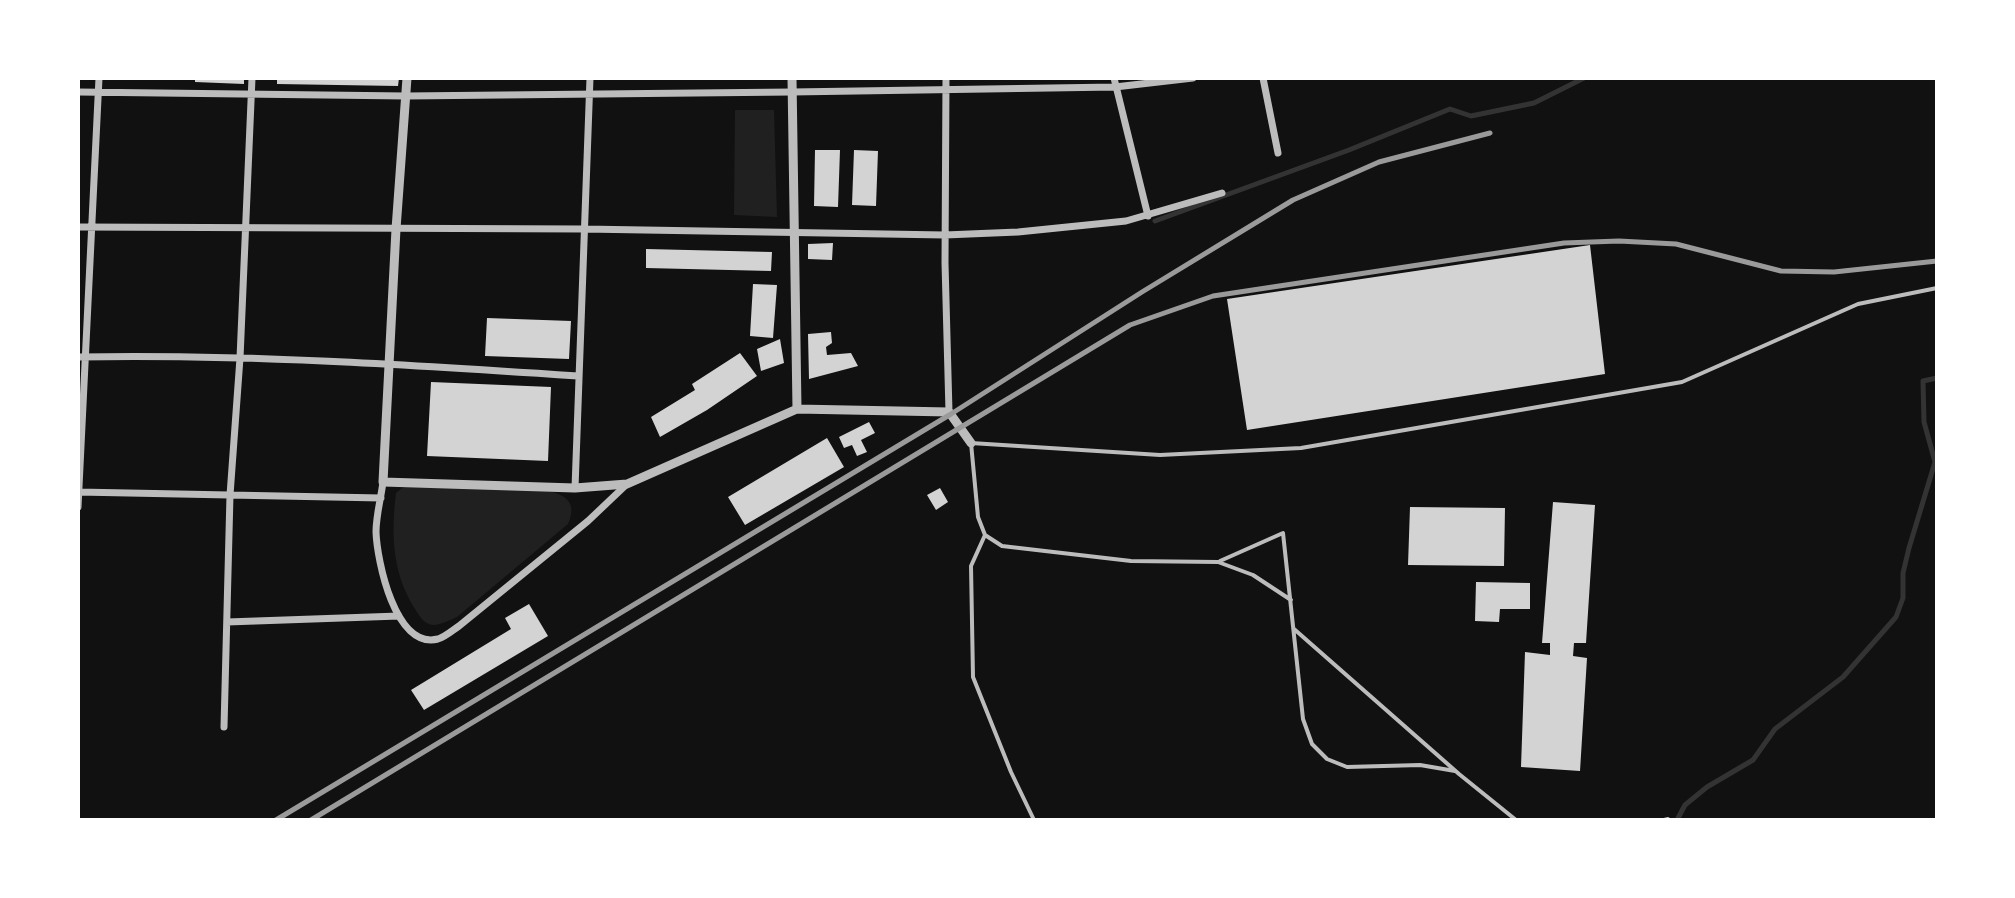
<!DOCTYPE html>
<style>
body{margin:0}
#map{position:relative;width:2015px;height:898px;overflow:hidden;background:#111;font-family:"Alegreya Sans",sans-serif}
canvas{display:block}
.frame{position:absolute;inset:0;border:80px solid #fff;pointer-events:none}
</style>
<div id="map">
<canvas width="2015" height="898"></canvas>
<div class="frame"></div>
</div>
<script>
const c = document.querySelector('canvas').getContext('2d');
c.lineJoin = 'round';
function fill(path, color) { c.fillStyle = color; c.fill(path, 'evenodd'); }
function strokePath(path, color, width, dash) { c.strokeStyle = color; c.lineWidth = width; c.lineCap = dash ? 'butt' : 'round'; c.setLineDash(dash || []); c.stroke(path); }
const green = new Path2D(`
 M735 110H774L777 217 734 215Z
 M410 486 549 491C568 496 577 504 568 524L457 617C450 620 440 625 433 625 423 624 420 616 415 609 392 573 391 534 396 493L402 488Z`);
const stream = new Path2D(`
 M1155 221 1349 150 1450 109 1471 116 1534 103 1584 78
 M1677 820 1685 805 1707 787 1753 760 1775 729 1843 677 1896 617 1903 598V573L1909 548 1935 462 1924 422 1923 381 1937 378`);
const building = new Path2D(`
 M195 78H244V84L195 82Z
 M277 78H399L398 86 277 84Z
 M815 150H840L838 207 814 206Z
 M854 150 878 151 876 206 852 205Z
 M833 243 832 260 808 259V244Z
 M1590 245 1605 374 1247 430 1227 299Z
 M646 249 772 252 771 271 646 268Z
 M753 284 777 285 773 338 750 336Z
 M487 318 571 321 569 359 485 356Z
 M831 332 832 343 826 347 827 355 851 353 858 366 809 379 808 334Z
 M780 339 784 363 761 371 757 349Z
 M740 353 757 376 707 410 660 437 651 417 695 390 692 384Z
 M431 382 551 387 548 461 427 456Z
 M869 422 875 433 861 440 867 452 857 456 852 445 844 448 839 437Z
 M827 438 844 467 745 525 728 497Z
 M940 488 948 502 936 510 927 495Z
 M1553 502 1595 505 1586 643H1574L1573 656 1587 658 1580 771 1521 767 1525 652 1550 655V643H1542Z
 M1410 507 1505 508 1504 566 1408 565Z
 M1476 582 1530 583V609H1500L1499 622 1475 621Z
 M529 604 548 636 424 710 411 690 511 629 505 618Z`);
const service = new Path2D(`
 M985 535 971 566 973 677 1011 772 1034 820
 M1220 561 1283 533 1303 719 1312 744 1327 759 1347 767 1420 765 1455 771
 M1291 600 1253 575 1218 562 1131 561 1002 546 985 535 978 517 971 443 1160 455 1301 448 1682 382 1858 304 1937 288
 M1294 629 1459 774 1516 820
 M1664 820 1668 819`);
const minor = new Path2D(`
 M946 78 945 263 949 412
 M1114 78 1148 216
 M1263 78 1278 153
 M78 92 406 96 792 92 1115 87 1193 78
 M78 227 584 229 945 235 1018 232 1126 221 1222 193
 M78 357C245 354 412 365 578 376
 M383 482C381 498 376 516 376 532 377 560 395 650 438 639 445 637 453 630 459 626L588 521 627 484
 M575 488 590 78
 M78 492 381 498
 M78 507 99 78
 M227 622 399 616
 M224 727 230 495 240 358 252 78`);
const tertiary = new Path2D(`
 M407 78 396 229 383 482 575 488 627 484 797 409 949 412 971 443
 M792 78 797 409`);
const rail = new Path2D(`
 M276 820 951 414 1142 292 1293 200 1379 162 1490 133
 M311 820 1130 325 1213 296 1564 243 1619 241 1676 244 1781 271 1834 272 1937 261`);
fill(green, '#202020');
strokePath(stream, '#333', 5);
fill(building, '#d3d3d3');
strokePath(service, '#bcbcbc', 4);
strokePath(minor, '#bcbcbc', 7);
strokePath(tertiary, '#bcbcbc', 9);
strokePath(rail, '#9a9a9a', 5);
</script>
